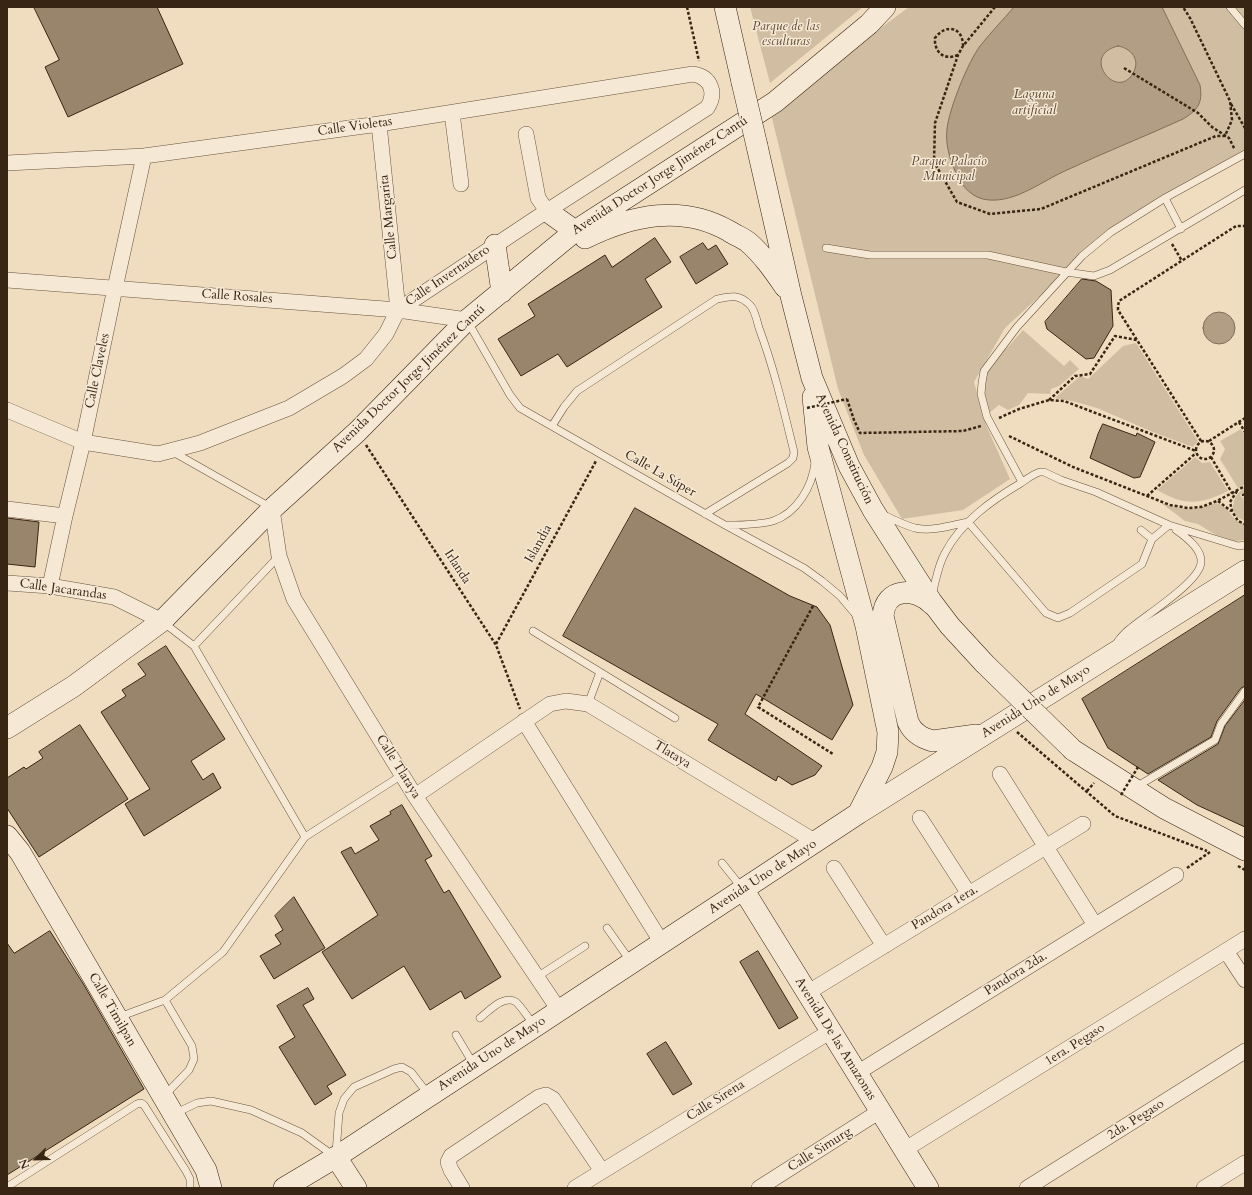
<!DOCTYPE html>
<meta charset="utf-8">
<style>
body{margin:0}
#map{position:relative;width:1252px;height:1195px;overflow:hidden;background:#f0ddbf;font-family:Cardo,serif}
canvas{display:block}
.frame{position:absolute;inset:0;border:8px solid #392513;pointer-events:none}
.north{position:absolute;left:16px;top:1139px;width:40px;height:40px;-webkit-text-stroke:3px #f5e9d5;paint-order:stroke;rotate:247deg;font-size:11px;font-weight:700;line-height:16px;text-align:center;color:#392513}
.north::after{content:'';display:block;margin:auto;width:14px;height:18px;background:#392513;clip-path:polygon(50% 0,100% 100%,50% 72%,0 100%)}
</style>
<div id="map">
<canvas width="1252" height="1195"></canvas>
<div class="frame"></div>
<div class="north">N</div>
</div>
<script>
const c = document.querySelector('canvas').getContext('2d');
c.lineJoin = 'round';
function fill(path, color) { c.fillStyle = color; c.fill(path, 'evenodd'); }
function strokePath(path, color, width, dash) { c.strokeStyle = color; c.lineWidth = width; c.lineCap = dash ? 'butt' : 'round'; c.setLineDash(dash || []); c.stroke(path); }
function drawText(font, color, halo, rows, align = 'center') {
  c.font = font + ' Cardo,serif'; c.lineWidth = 3; c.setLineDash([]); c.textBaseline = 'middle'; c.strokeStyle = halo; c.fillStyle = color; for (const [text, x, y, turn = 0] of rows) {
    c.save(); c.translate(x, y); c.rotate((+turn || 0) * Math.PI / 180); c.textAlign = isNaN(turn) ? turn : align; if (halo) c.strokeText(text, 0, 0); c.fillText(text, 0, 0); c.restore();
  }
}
const green = new Path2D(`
 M750 7H863L770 83Z
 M909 7H1245V154L1140 212 1083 256 1005 328 974 382 986 425 1010 479 963 510 902 519 864 455 838 389 770 110Z
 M1023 330 1064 366 1070 360 1079 369 1059 386 1051 389 1050 394 1028 393 1019 405 1008 410 999 405 989 413 984 395 986 374 1001 352 1008 347Z
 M1136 343 1198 441 1193 447 1155 433 1097 408 1076 402 1055 398 1080 376 1088 379 1123 346Z
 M1241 429 1245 436V484L1238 488 1220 459 1225 449 1220 441Z
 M1195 457 1202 463 1210 462 1228 491C1199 505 1185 506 1157 490Z
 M1245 488V492L1240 495 1245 502V521L1237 517 1233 510C1233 500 1236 493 1245 488Z
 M1161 503C1173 507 1185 510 1198 508 1204 507 1213 502 1219 504 1232 509 1230 521 1245 524V540L1235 541 1216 535 1198 524 1185 521Z`);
const water = new Path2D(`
 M1014 7H1162L1200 85C1203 103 1198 110 1183 119 1144 137 1105 152 1067 170 1042 181 1017 202 989 200 973 199 962 187 956 173 950 160 945 144 947 129 949 109 968 62 980 46 991 32 1003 20 1014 7ZM1118 46C1131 48 1141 60 1133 73 1117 102 1079 55 1118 46Z
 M1203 328a16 16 0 1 1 32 0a16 16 0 1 1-32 0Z`);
const building = new Path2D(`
 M34 7H157L183 64 68 117 45 67 59 60Z
 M655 238 671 262 645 279 662 307 567 367 558 354 521 376 498 339 535 316 528 304 605 255 612 267Z
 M703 243 708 250 716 245 728 264 696 284 680 257Z
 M1082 279 1096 281 1111 290 1113 326 1094 358 1086 359 1047 329 1045 322Z
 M1103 424 1136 436 1137 433 1155 442 1140 477 1134 478 1090 458 1098 434Z
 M635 508 790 596 817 607 830 625 853 705 832 740 756 694 745 714 822 766 815 775 792 785 778 776 776 781 708 740 718 724 563 636Z
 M7 518 39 522 35 567 7 564Z
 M1245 595V686L1241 688 1217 721 1211 737 1148 774 1108 748 1082 699Z
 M166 646 225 739 191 761 203 780 213 773 221 788 144 836 125 804 150 789 101 712 126 696 122 690 146 675 138 664Z
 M1245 700V827L1197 805 1158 780 1218 744 1225 726Z
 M80 725 128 799 39 857 7 808V778L24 767 26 769 43 758 39 752Z
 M402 805 432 856 425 860 444 893 449 890 501 977 465 999 461 991 430 1010 404 966 352 999 322 952 378 915 341 852 351 847 355 854 379 840 370 826 391 814 390 812Z
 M294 897 325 948 274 979 260 956 281 944 275 935 283 930 275 916Z
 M50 931 84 985 144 1089 7 1175V943L14 953Z
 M758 951 798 1018 779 1029 740 962Z
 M308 988 314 999 303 1005 346 1075 327 1086 332 1094 315 1105 279 1047 295 1037 277 1006Z
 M666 1042 692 1084 673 1095 647 1054Z`);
const path = new Path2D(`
 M687 7 699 61
 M995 7 963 46 958 55 935 123 934 162 957 202 990 214 1041 209 1216 136H1225L1232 120 1230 101 1190 18 1183 7
 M958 55C944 61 934 52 935 38 946 23 963 27 963 46
 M1124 68 1198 113 1212 127 1229 138 1235 150
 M1231 104 1245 128
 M1172 244 1182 261
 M847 399 854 420 860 433 963 431 981 426
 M1049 400 1075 376 1090 374 1115 336 1137 340
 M999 418 1019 409 1049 400 1064 401 1196 451
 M1239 422 1245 432
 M1009 436 1073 467 1170 505 1188 508 1201 507 1217 501 1245 486
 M1196 450a9 9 0 1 1 18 0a9 9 0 1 1-18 0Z
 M1201 441 1118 310V306L1119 301 1236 226H1245
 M1209 441 1245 418
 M366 445 496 645 520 709
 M1211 457 1232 493
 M1237 491 1230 502 1232 511 1238 521 1245 524
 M1245 494 1243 495 1245 498
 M1147 496 1196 453
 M1218 501 1231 511
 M813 606 758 707 833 754
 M496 644 596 461
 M1017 732 1115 816 1207 851
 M1087 791 1094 783
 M1238 866 1245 870
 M1187 868 1210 852`);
const lane = new Path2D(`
 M1230 7 1245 25
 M1165 198 1181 229
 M826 248 870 255H988L1066 272 1094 276 1110 270 1245 190
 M468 322 510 395 520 408 725 525 804 568 822 581 840 596 856 615
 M552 426 564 407 577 391 717 299C731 296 739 294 750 305 755 310 757 321 759 328 774 368 784 411 794 452L793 458 788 463 705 514
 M173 452 270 507
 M1022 482 987 417 981 394 982 383 984 371 1017 327 1082 256 1111 232 1165 198 1245 154
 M884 515C894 520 904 525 915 528 932 532 952 525 968 522
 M968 522 1046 613 1058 618 1070 613 1142 564 1152 539 1169 525
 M727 525C742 525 759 525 773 521 797 513 812 487 815 463
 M1141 530 1152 539
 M932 594C936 581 938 565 945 553 961 522 992 500 1021 483 1027 479 1033 474 1040 472H1044L1061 480 1096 492 1169 525 1238 546 1245 545
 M164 623 194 646 305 837 402 775
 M533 631 675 718
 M1118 641C1122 636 1126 631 1131 628 1146 615 1201 581 1201 562 1202 549 1186 537 1176 530
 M194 646 279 556
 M588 704 600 672
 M1136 787 1215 740 1221 724 1245 691
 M722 863 742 888
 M607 928 631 962
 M537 977 585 946
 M165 1000 223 952 305 837
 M119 1017 165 1000 192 1046 194 1059 189 1070 165 1095
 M480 1018C489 1011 504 994 516 1002 521 1006 529 1019 534 1025
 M456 1035 474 1065
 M174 1114 197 1103 211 1101 251 1110 302 1133 334 1156
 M336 1153 339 1113 344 1099 354 1087 394 1069 402 1067 411 1072 428 1094
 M7 1187 137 1104 141 1103 144 1105 186 1171 190 1179V1188`);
const street = new Path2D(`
 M452 113 461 184
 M379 124 398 310
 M526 134 538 198 547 211
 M7 163 144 156 379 124 693 74C711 77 717 93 707 108L547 211 398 310 386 334 366 359 343 376 289 408 200 443 158 454 83 442 7 410
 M7 280 398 310 467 320
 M7 509 65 516
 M272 509 279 556 294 599 415 796 559 1010
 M7 583 50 586 114 597 162 621
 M50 586 65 516 83 442 115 288 144 156
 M524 721 662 943
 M1000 774 1095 925
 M415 796 550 704 566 701 588 704 816 842
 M920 818 969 894
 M834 868 884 946
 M1226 951 1245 980
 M807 993 1083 824
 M857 1073 1176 875
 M904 1150 1245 939
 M462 1188 451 1170 448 1162 451 1156 539 1097 546 1095 553 1099 602 1171
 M575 1188 831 1031
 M759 1188 880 1111
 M1027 1188 1245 1051
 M1204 1188 1245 1163`);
const secondary = new Path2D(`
 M725 7 742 82
 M757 146 791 296 812 378 849 466 873 510 931 601 950 626 984 663
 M547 211 575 231
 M585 238C632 215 682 204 729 231 735 235 743 238 748 242 763 255 774 271 785 287
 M495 245 502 292
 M813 397 818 447 866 626 888 732 887 752 882 767 859 812
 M933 605C916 587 885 587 883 616L908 722C913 733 921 738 933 741L976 735
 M7 728 74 686 162 621 272 509 357 432 467 320 575 231 775 102 869 24 885 7
 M1073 750 1164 808 1245 850
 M7 836 20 852 206 1170 211 1188
 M743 889 928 1188
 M336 1157 356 1188
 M284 1188 336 1157 475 1066 859 813 1245 571`);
const pathBridge = new Path2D(`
 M807 408 847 399
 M1121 795 1138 767`);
const secondaryBridge = new Path2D(`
 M742 82 757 146
 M984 663 1073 750`);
const parkNames = [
 ["Parque de las",786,27],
 ["esculturas",786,42],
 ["Parque Palacio",949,162],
 ["Municipal",949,177]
];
const streetNames = [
 ["Calle Violetas",355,127,-8],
 ["Avenida Doctor Jorge Jiménez Cantú",660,176,-33],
 ["Calle Margarita",389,217,-96],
 ["Calle Invernadero",448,276,-34],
 ["Calle Rosales",237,297,4],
 ["Calle Claveles",98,371,-78],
 ["Avenida Doctor Jorge Jiménez Cantú",409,379,-44],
 ["Avenida Constitución",844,449,65],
 ["Calle La Súper",660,474,30],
 ["Islandia",539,544,-61],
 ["Irlanda",457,567,57],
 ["Calle Jacarandas",63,590,8],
 ["Avenida Uno de Mayo",1036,702,-32],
 ["Tlataya",672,755,31],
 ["Calle Tlataya",398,767,58],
 ["Avenida Uno de Mayo",763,877,-33],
 ["Pandora 1era.",945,908,-31],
 ["Pandora 2da.",1016,974,-32],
 ["Calle Timilpan",112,1010,60],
 ["Avenida De las Amazonas",835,1039,58],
 ["1era. Pegaso",1075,1045,-32],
 ["Avenida Uno de Mayo",492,1054,-33],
 ["Calle Sirena",716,1101,-32],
 ["2da. Pegaso",1136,1120,-32],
 ["Calle Simurg",820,1150,-32]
];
const waterNames = [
 ["Laguna",1034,95],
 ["artificial",1034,111]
];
fill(green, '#d1bea2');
fill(water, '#b29e85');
strokePath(water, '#826e57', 1);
fill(building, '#98856c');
strokePath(building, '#392513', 1);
strokePath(lane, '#67533e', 8);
strokePath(street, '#67533e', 16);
strokePath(secondary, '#392513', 22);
strokePath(path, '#392513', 2.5, [3, 2]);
strokePath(lane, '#f5e9d5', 7);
strokePath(street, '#f5e9d5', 15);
strokePath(secondary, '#f5e9d5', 21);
strokePath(secondaryBridge, '#392513', 22, []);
strokePath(pathBridge, '#392513', 2.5, [3, 2]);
strokePath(secondaryBridge, '#f5e9d5', 21);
drawText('italic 13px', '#5f4b37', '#f5e9d5', parkNames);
drawText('13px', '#392513', '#f5e9d5', streetNames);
drawText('italic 14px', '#5d4935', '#f5e9d5', waterNames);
</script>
